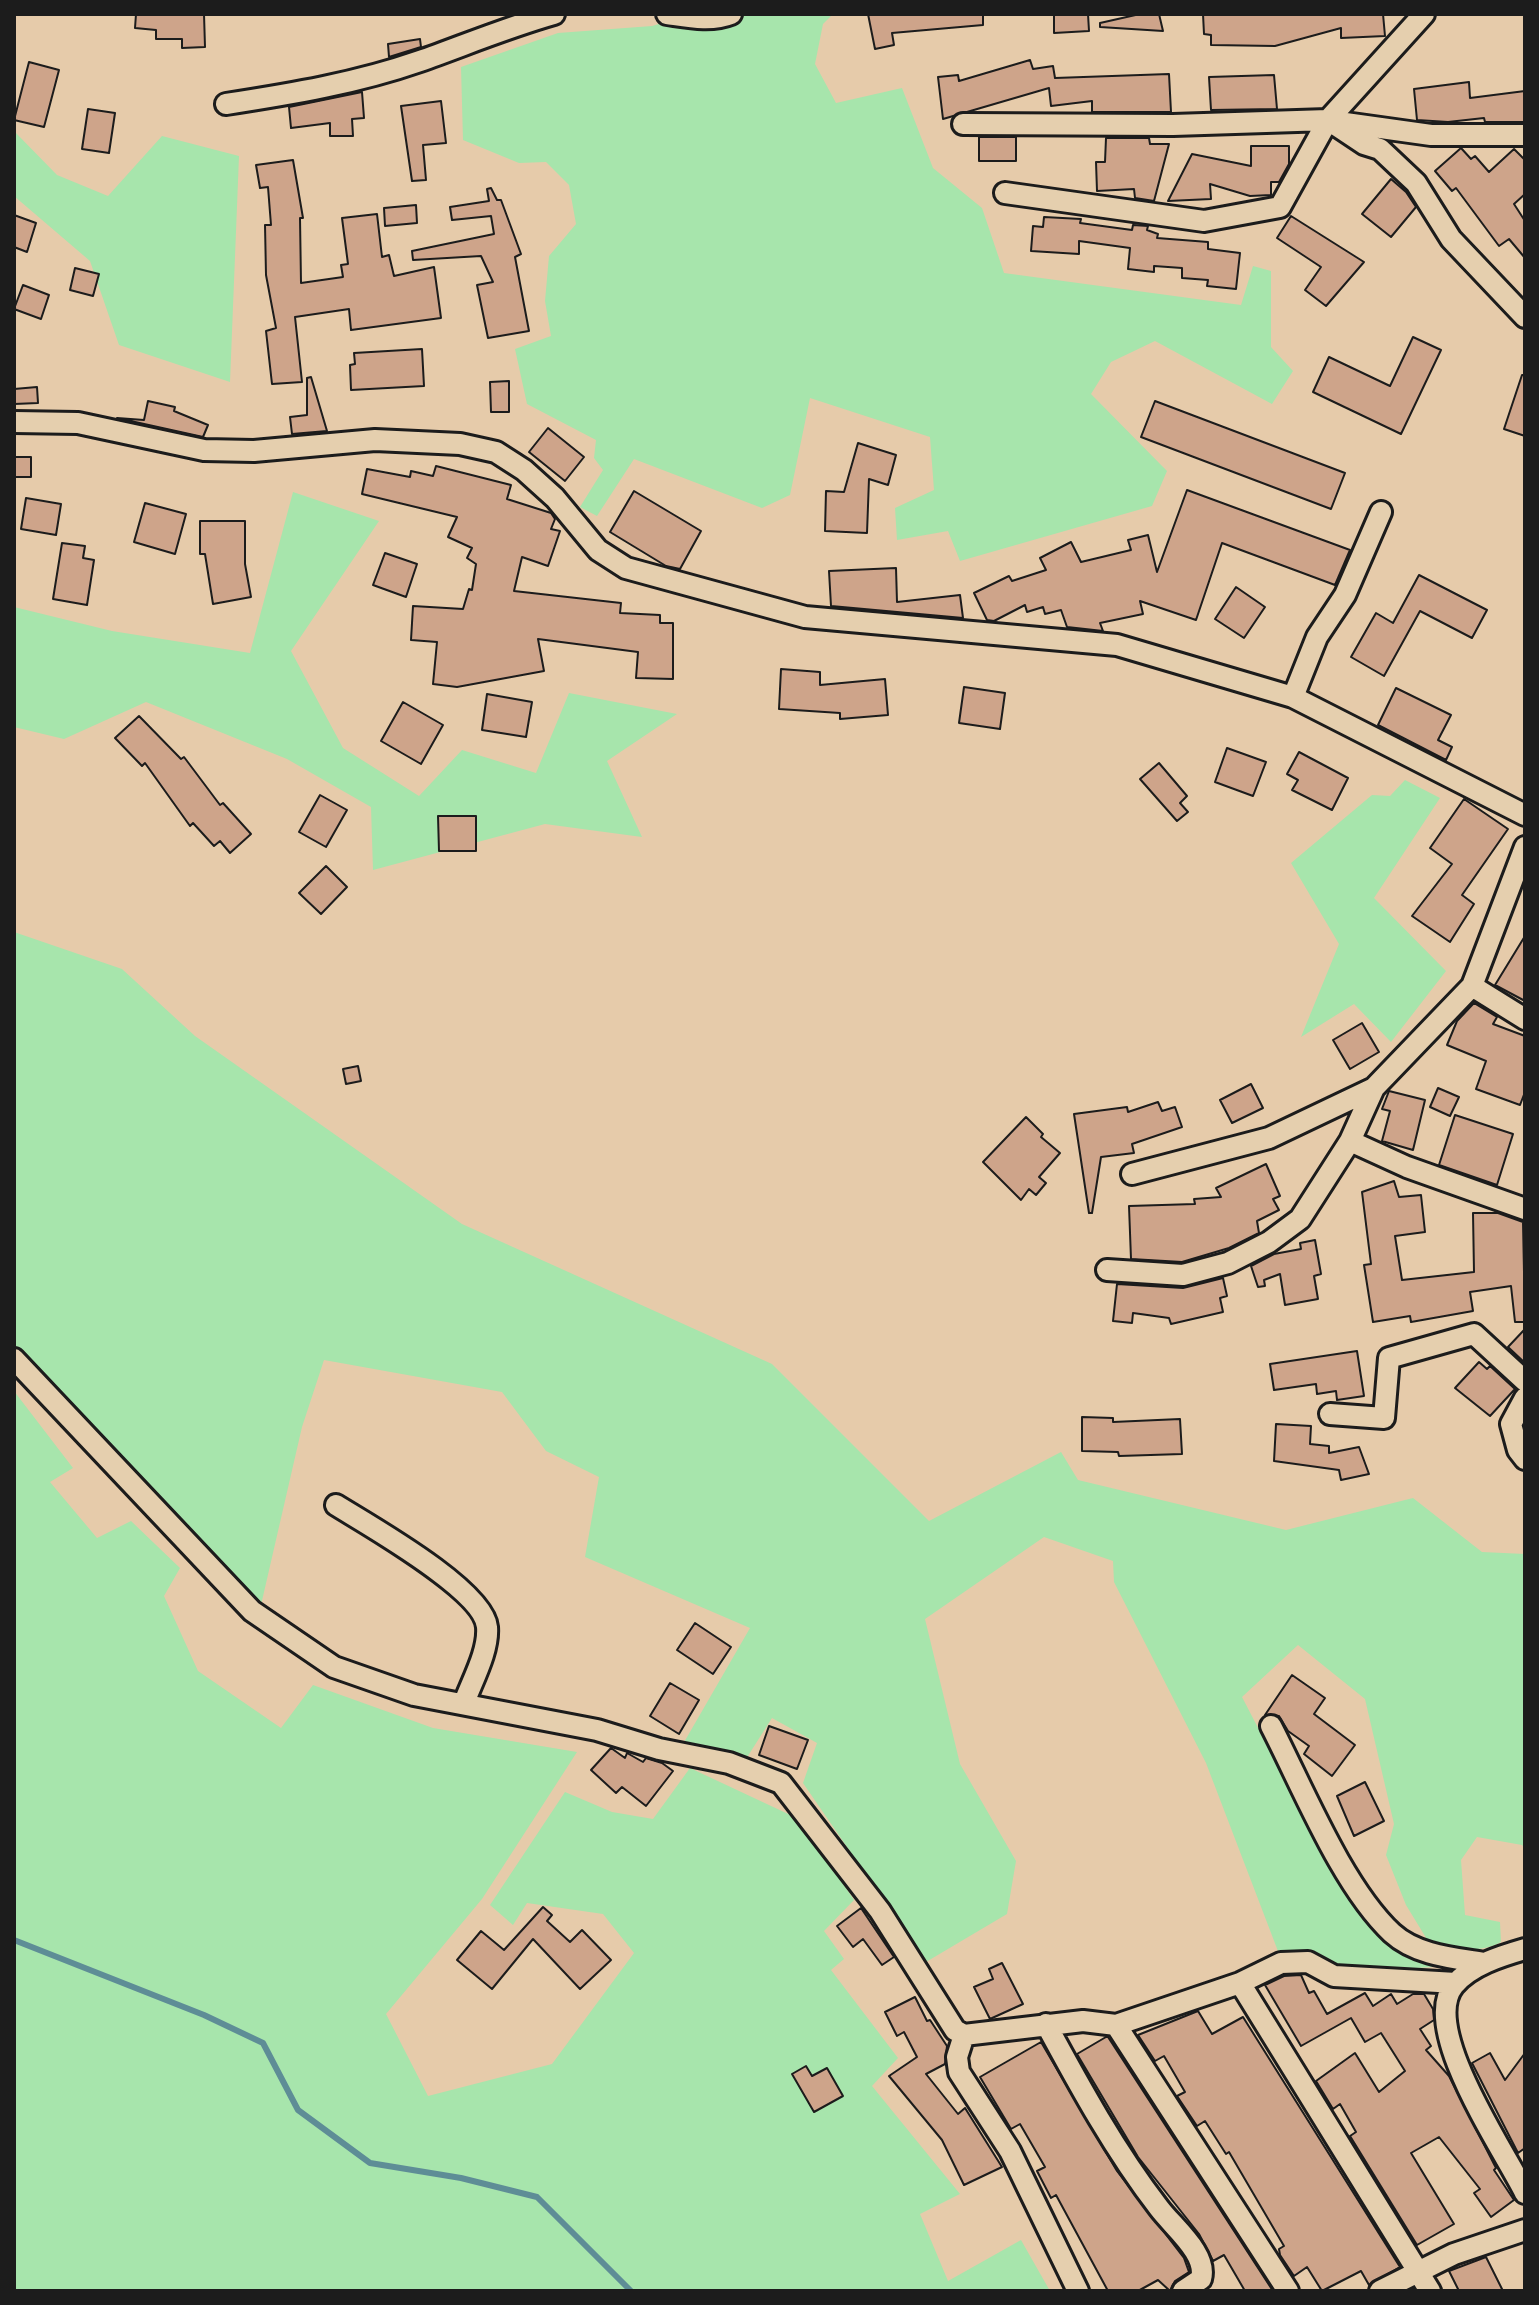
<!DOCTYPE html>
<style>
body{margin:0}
#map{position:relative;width:1539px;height:2305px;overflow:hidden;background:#e6cbaa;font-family:"Architects Daughter",sans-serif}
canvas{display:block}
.frame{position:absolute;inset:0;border:16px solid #1c1c1c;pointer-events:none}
</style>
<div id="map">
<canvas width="1539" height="2305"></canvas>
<div class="frame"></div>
</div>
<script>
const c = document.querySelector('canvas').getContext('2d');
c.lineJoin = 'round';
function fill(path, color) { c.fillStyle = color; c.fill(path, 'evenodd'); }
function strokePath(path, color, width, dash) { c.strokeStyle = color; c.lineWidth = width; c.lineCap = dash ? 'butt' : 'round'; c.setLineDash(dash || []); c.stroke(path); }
const green = new Path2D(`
 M693 14H833L823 24 815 64 836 103 902 88 933 168 982 208 1004 273 1241 305 1253 266 1271 271V347L1293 371 1272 404 1155 341 1111 362 1091 394 1167 471 1152 506 960 561 948 531 897 540 895 508 934 490 930 437 810 398 790 495 762 508 634 459 597 516 580 507 603 470 594 458 596 440 527 404 515 349 551 336 545 301 549 256 576 224 569 185 546 162 519 163 463 140 461 67 558 33 652 26Z
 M14 131 57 175 108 196 162 136 239 156 230 382 119 345 90 261 14 196Z
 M293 492 379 521 291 651 343 748 419 796 462 750 536 773 569 693 677 714 607 761 642 837 545 824 373 870 371 807 287 759 146 702 64 739 14 727V607L112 631 250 653Z
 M1405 780 1440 798 1374 898 1446 971 1391 1042 1354 1004 1301 1037 1339 944 1291 863 1372 795 1390 796Z
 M14 932 122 969 195 1036 462 1224 772 1364 929 1521 1061 1452 1078 1480 1286 1530 1413 1498 1482 1552 1525 1554V1849L1522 1845 1477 1837 1461 1860 1465 1915 1500 1922 1501 1942C1480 1954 1454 1948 1431 1946L1406 1905 1386 1855 1394 1824 1365 1699 1298 1645 1242 1697 1335 1876 1368 1914 1460 1965 1375 1971 1281 1959 1206 1763 1114 1582 1113 1561 1044 1537 925 1619 960 1764 1016 1861 1007 1914 926 1962 803 1783 817 1743 772 1718 746 1759 683 1744 750 1628 585 1557 599 1477 546 1451 502 1392 324 1360 302 1427 261 1605 14 1345Z
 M14 1391 73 1468 50 1482 97 1538 131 1521 180 1568 164 1596 198 1671 281 1728 313 1685 433 1728 577 1752 482 1899 386 2014 428 2096 552 2064 634 1953 603 1914 527 1903 513 1925 490 1905 565 1792 612 1812 653 1819 690 1768 801 1820 854 1900 824 1931 844 1959 831 1970 898 2058 872 2086 960 2194 920 2214 948 2281 1021 2240 1050 2291H14Z`);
const stream = new Path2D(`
 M14 1940 204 2015 263 2043 298 2110 370 2163 461 2178 537 2197 631 2291`);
const building = new Path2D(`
 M136 14H204L205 47 182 48V39H156V30L135 28Z
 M868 14H983V25L892 33 894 45 875 49Z
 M1054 14H1088L1089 31 1054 33Z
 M1140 14H1159L1163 31 1100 27V23Z
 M1203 14H1383L1385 36 1341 38V28L1275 46 1211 45V35L1204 34Z
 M420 39 421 47 389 57 388 44Z
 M1030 60 1033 69 1053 66 1055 78 1169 74 1171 112H1092V101L1051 106 1049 88 943 119 938 77 958 75 959 81Z
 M29 62 59 70 44 127 14 120Z
 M1274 75 1277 109 1211 110 1209 77Z
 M1469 82 1470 98 1525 91V122H1485L1484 118 1448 122 1417 120 1414 89Z
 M362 92 364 118 352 119 353 136H330V123L291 128 289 107Z
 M441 101 446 143 423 145 426 180 412 181 401 106Z
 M88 109 115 113 109 153 82 149Z
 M979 137H1016V161H979Z
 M1106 138H1149L1150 144H1169L1154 201 1135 198 1134 189 1097 191 1096 162H1105Z
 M1251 146H1289V164L1279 182H1271V195L1250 196 1210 184 1211 199 1168 201 1192 154 1251 166Z
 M1461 148 1471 159 1475 156 1489 172 1514 149 1525 160V194L1514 204 1525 221V258L1509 239 1499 246 1456 188 1452 191 1435 171Z
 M293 160 303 218H300L301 283 343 277 341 265 348 264 342 218 377 214 382 257 389 255 394 276 434 267 441 318 351 330 349 309 295 317 302 382 272 384 266 331 276 328 266 275 265 225H271L268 187 260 188 256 165Z
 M1391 179 1406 192 1416 207 1391 237 1362 214Z
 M491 188 497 200H501L521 254 515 257 529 331 488 338 477 285 493 282 481 256 413 260 412 251 494 234 491 216 452 220 450 207 489 201 487 189Z
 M416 205 417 223 385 226 384 208Z
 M14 215 36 223 27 252 14 247Z
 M1291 216 1364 262 1326 306 1305 290 1321 267 1277 238Z
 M1044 217 1081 219 1080 223 1132 230 1133 225 1148 226 1147 230 1158 234 1157 238 1208 242V249L1240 253 1236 289 1207 286 1208 280 1182 278V268L1154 266V272L1128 269 1130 248 1079 241V254L1031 251 1033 226 1043 227Z
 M75 268 99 274 93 296 70 290Z
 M23 285 49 295 41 319 14 309Z
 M1413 337 1441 350 1401 434 1313 392 1329 357 1390 386Z
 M422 349 424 386 351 390 350 365 355 364 354 353Z
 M1522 375H1525V436L1504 429Z
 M311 377 327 431 292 434 290 417 307 415V378Z
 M509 381V412H491L490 382Z
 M37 387 38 403 14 404V389Z
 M148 401 175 407 174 411 208 425 203 437 117 418 144 420Z
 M1155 401 1345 473 1331 509 1141 437Z
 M548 428 584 457 565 481 529 452Z
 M858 443 896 455 888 485 869 479 867 533 825 531 826 491 844 492Z
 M14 457H31V477H14Z
 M436 466 511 485 507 499 551 513 555 519 551 529 560 531 548 566 522 557 514 591 621 603 620 613 660 615V623H673V679L636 678 638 652 538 639 544 671 457 687 433 684 437 642 411 640 413 606 463 609 469 589 472 590 476 564 467 558 472 548 448 537 457 517 362 494 367 469 410 477 411 471 433 476Z
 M1187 490 1350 550 1335 585 1222 543 1196 620 1140 601 1143 614 1100 623 1103 631 1067 627 1061 610 1045 614 1043 607 1027 612 1025 605 994 621 987 620 974 593 1009 576 1012 581 1046 570 1040 558 1071 542 1081 562 1131 550 1128 540 1148 535 1157 572Z
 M634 491 701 531 680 569 666 566 610 532Z
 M26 498 61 504 56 535 21 529Z
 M145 503 186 514 175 554 134 542Z
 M200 521H245V564L251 597 213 604 205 554H200Z
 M62 543 85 546 83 558 94 560 87 605 53 599Z
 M385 553 417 564 406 597 373 585Z
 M896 568 897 602 960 595 963 618 831 606 829 571Z
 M1419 575 1487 610 1472 638 1420 611 1384 676 1351 657 1376 613 1393 623Z
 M1236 587 1265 607 1244 638 1215 619Z
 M781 669 820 672V685L885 679 888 715 840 719V713L779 709Z
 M964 687 1005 693 1000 729 959 723Z
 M1396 688 1451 715 1438 740 1452 747 1446 760 1378 725Z
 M487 694 532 702 526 737 482 730Z
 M403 702 443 725 421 764 381 741Z
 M139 716 181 759 184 757 220 805 223 803 251 834 230 853 220 841 214 846 193 823 190 826 145 763 142 766 115 738Z
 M1227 748 1266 762 1253 796 1215 782Z
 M1299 752 1348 778 1332 810 1292 790 1298 780 1287 774Z
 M1159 763 1187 796 1180 803 1188 812 1177 821 1140 779Z
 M320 795 347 810 326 847 299 832Z
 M1464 799 1508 829 1462 895 1474 904 1450 942 1412 916 1452 864 1430 848Z
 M438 816H476V851H439Z
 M326 866 347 887 321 914 299 893Z
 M1525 936V1001L1495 985Z
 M1474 1003 1497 1017 1493 1024 1525 1036V1092L1520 1105 1476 1089 1486 1061 1447 1045 1457 1021Z
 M1362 1023 1379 1052 1350 1069 1333 1040Z
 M358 1066 361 1081 346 1084 343 1069Z
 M1251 1084 1263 1108 1232 1123 1220 1100Z
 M1438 1088 1459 1097 1450 1116 1430 1107Z
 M1389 1091 1425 1100 1413 1150 1382 1141 1390 1111 1382 1109Z
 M1158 1102 1162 1111 1175 1107 1182 1127 1132 1144 1134 1153 1101 1157 1092 1213H1089L1074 1114 1127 1107 1128 1112Z
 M1455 1115 1513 1134 1497 1185 1439 1165Z
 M1026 1117 1043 1134 1041 1137 1060 1153 1039 1177 1046 1183 1036 1195 1029 1189 1021 1200 983 1162Z
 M1266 1164 1280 1196 1273 1199 1279 1210 1257 1221 1259 1233 1229 1248 1182 1262 1131 1259 1129 1206 1195 1204 1194 1199 1221 1197 1216 1188Z
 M1394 1181 1399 1197 1421 1195 1425 1232 1395 1236 1402 1280 1474 1272 1473 1213H1498L1523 1222 1525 1322H1515L1511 1286 1470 1292 1473 1311 1411 1322 1410 1316 1373 1322 1364 1265 1371 1264 1362 1192Z
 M1315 1240 1321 1274 1314 1276 1318 1299 1285 1305 1280 1274 1264 1280 1265 1286 1258 1287 1251 1266 1274 1254 1301 1249 1300 1243Z
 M1223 1278 1227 1296 1220 1298 1223 1312 1171 1324 1169 1318 1133 1313 1132 1323 1113 1321 1117 1284 1183 1288Z
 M1525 1329V1363L1508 1347Z
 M1357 1351 1364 1396 1337 1400 1336 1391 1317 1394 1316 1384 1274 1390 1270 1364Z
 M1479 1362 1487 1369 1490 1366 1515 1389 1490 1416 1455 1388Z
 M1082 1417 1113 1418V1422L1180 1419 1182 1454 1119 1456 1118 1452 1082 1451Z
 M1276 1424 1311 1426 1310 1444 1329 1446V1453L1359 1447 1369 1474 1341 1480 1339 1470 1274 1461Z
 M695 1623 731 1647 713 1674 677 1650Z
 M1292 1675 1325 1698 1314 1714 1355 1745 1332 1776 1304 1754 1309 1746 1288 1731 1279 1716 1265 1715Z
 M670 1683 699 1700 679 1734 650 1716Z
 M769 1726 808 1740 797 1769 759 1755Z
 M611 1748 625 1758 627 1753 643 1762 646 1758 662 1763 673 1771 646 1806 622 1787 616 1793 591 1770Z
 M1365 1782 1384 1821 1354 1836 1337 1796Z
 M543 1907 552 1915 547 1921 570 1942 582 1930 611 1960 580 1989 533 1939 492 1989 457 1960 481 1931 504 1950Z
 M861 1908 894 1957 882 1965 863 1939 853 1947 837 1926Z
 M1002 1963 1023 2004 990 2019 974 1987 993 1979 989 1969Z
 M1301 1975 1309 1993 1314 1991 1327 2014 1365 1993 1373 2006 1391 1994 1397 2004 1413 1994H1424L1433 2009 1434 2020 1420 2029 1431 2046 1426 2050 1449 2076 1496 2168 1494 2170 1514 2200 1491 2217 1474 2193 1480 2189 1439 2137 1411 2153 1454 2224 1417 2245 1350 2136 1356 2132 1340 2104 1333 2109 1316 2081 1355 2053 1379 2092 1405 2071 1381 2033 1365 2042 1351 2018 1301 2046 1265 1985 1284 1976Z
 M915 1997 927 2021 930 2020 947 2046 945 2064 926 2074 958 2114 965 2108 1002 2167 964 2185 942 2140 889 2076 917 2057 904 2032 897 2036 885 2012Z
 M1198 2011 1212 2034 1243 2017 1400 2267 1369 2285 1361 2271 1322 2291 1307 2267 1294 2276 1280 2255 1279 2249 1284 2246 1229 2152 1226 2154 1205 2121 1197 2126 1177 2096 1185 2092 1164 2056 1155 2061 1138 2035Z
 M1106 2037H1108L1273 2291H1245L1224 2255 1213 2261 1199 2234 1138 2157 1077 2054Z
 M1041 2042 1117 2171 1184 2258 1189 2272 1175 2281 1170 2291 1158 2280 1138 2291H1108L1056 2195 1051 2198 1037 2171 1045 2167 1020 2124 1011 2129 980 2077Z
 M1490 2053 1505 2080 1525 2053V2148L1518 2153 1472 2063Z
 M806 2066 812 2076 827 2068 843 2096 814 2112 792 2074Z
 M1486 2257 1503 2291H1459L1449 2271Z`);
const minor = new Path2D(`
 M667 14C688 17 711 22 731 14
 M226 104C291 94 357 83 420 61 465 45 508 27 554 14
 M1338 122 1431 135H1525
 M963 124 1173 125 1328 120 1364 144 1380 149 1416 183 1451 239 1525 317
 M1005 193 1204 221 1280 207 1328 120 1424 14
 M14 422 78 423 204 450 254 451 375 440 460 444 496 452 524 470 555 498 598 550 626 568 805 617 1117 645 1293 697 1525 815
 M1293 697 1317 637 1345 595 1381 512
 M1472 986 1525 1019
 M1350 1141 1407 1167 1525 1209
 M1132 1174 1269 1138 1374 1088
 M1107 1270 1183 1275 1228 1263 1269 1242 1300 1219 1350 1141 1374 1088 1472 986 1525 847
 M14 1359 252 1611 334 1667 414 1695 597 1730 659 1749 729 1763 781 1783 880 1911 955 2030 964 2035 1083 2021 1116 2025 1240 1983 1281 1963 1308 1962 1334 1976 1456 1983
 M1525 1398 1511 1424 1518 1450 1525 1459
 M1330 1414 1384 1418 1389 1358 1474 1334 1525 1381
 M336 1505C368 1525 484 1590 487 1627 489 1651 472 1681 464 1703
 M1271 1726C1303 1788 1342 1886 1392 1933 1416 1955 1453 1958 1484 1963
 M1525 1949C1501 1956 1471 1965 1454 1985 1419 2028 1504 2150 1525 2193
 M1240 1983 1430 2291
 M1046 2024C1080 2087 1115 2151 1159 2208 1174 2228 1208 2254 1201 2279L1183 2291
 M1116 2025 1288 2291
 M964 2035 957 2057 959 2072 1010 2151 1078 2291
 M1380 2291 1454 2254 1525 2230`);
fill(green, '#a7e5ac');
strokePath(stream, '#5e8d96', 6);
fill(building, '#cea48a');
strokePath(building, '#1c1c1c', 2);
strokePath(minor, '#1c1c1c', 26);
strokePath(minor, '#e5cfae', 20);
</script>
